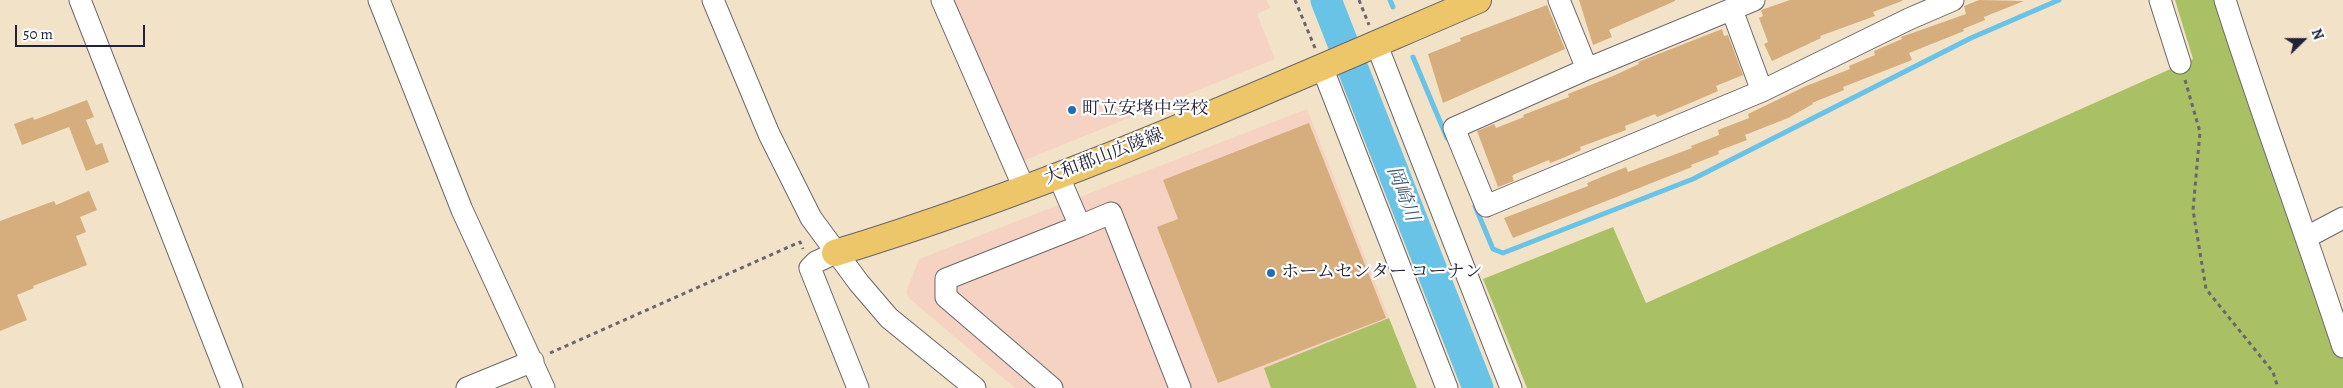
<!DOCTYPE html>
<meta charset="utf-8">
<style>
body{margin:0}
#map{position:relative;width:2343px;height:388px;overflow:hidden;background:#f2e3c8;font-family:Alegreya,serif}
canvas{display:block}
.north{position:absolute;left:2278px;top:15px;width:50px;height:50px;-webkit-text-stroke:4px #fff;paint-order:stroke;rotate:68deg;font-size:14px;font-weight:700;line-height:20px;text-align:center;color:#22223b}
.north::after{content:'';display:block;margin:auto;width:18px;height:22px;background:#22223b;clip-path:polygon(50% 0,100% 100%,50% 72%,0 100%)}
.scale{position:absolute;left:15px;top:25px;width:130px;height:22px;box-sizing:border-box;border:2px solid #22223b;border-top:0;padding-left:6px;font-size:15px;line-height:18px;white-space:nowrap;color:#22223b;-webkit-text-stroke:4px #fff;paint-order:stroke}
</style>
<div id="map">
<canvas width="2343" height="388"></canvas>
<div class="north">N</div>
<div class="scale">50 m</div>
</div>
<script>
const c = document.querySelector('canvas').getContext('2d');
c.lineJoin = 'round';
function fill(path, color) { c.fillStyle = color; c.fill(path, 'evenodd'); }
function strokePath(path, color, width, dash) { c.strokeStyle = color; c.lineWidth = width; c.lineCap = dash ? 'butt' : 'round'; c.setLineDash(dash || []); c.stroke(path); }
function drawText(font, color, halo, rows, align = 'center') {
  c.font = font + ' Alegreya,"Noto Serif JP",serif'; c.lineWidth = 4.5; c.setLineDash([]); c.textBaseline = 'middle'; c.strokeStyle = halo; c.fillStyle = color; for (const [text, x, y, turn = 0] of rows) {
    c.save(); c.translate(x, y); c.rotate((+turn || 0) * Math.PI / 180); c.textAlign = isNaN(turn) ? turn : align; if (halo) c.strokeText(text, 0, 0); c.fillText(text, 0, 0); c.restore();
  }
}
const built = new Path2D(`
 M950 0H1267L1270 8 1257 14 1275 59 1020 162Z
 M1307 109 1389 318 1265 368 1273 388H1015L909 298 906 292 919 259Z`);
const green = new Path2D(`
 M2175 0H2220L2343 359V388H1527L1483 279 1613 227 1646 303 2193 59Z
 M1389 318 1417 388H1271L1264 368Z`);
const stream = new Path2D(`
 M1390 0 1393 7
 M1413 57 1447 138
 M1475 206 1493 249 1503 253 1693 179 1971 38 2059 0`);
const river = new Path2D(`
 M1326 0 1478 388`);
const building = new Path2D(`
 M1579 0H1675V1L1609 30 1612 37 1593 45Z
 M1790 0H1902V1L1873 12 1875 16 1820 36 1821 38 1772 61 1764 44 1768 42 1759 18 1763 16 1761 10Z
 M1979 0 2024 1 1984 17 1985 20 1963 29 1964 31 1909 53 1912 60 1843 87 1844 90 1812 103 1813 104 1788 118 1745 135 1747 140 1718 151 1719 154 1691 165 1692 167 1513 238 1504 218 1588 186 1587 183 1626 167 1628 172 1692 148 1691 146 1719 135 1718 130 1749 118 1748 114 1806 86 1850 69 1849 66 1875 55 1874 51 1902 39 1901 37 1966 14 1964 6Z
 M1547 5 1565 49 1443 103 1428 54 1461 41 1460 38Z
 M1722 29 1724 36 1728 35 1743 75 1716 86 1718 91 1695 101 1657 117 1655 114 1625 126 1626 130 1580 147 1581 150 1563 158 1550 163 1549 160 1515 174 1512 176 1514 181 1498 187 1477 131 1494 124 1496 128 1524 117 1523 115 1569 97 1568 94 1613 76 1639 64 1638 62Z
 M87 100 94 117 86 120 96 145 102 143 109 162 86 171 69 127 22 145 14 124 33 117 34 120Z
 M1309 123 1386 318 1218 383 1157 227 1178 219 1163 180Z
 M89 191 97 210 80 217 86 232 76 236 87 265 33 286 34 288 17 295 27 320 0 331V221L54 201 56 205Z`);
const path = new Path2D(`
 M1295 0 1315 48
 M1359 0 1369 25
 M2185 80 2200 132 2193 210 2206 289 2273 372 2278 388
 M550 353 800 242 803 249`);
const minor = new Path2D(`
 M80 0 232 388
 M379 0 462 210 544 388
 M713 0 769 134 811 218 859 283 889 318 975 388
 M942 0 1024 188
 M1559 0 1587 69
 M1754 0 1587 69 1454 128 1486 206 1762 91 1909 19 1953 0
 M2160 0 2180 63
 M2225 0C2262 116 2305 231 2343 347
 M1732 10 1762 91
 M1376 43 1511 388
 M1322 67 1447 388
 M1058 175 1080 226 1111 213 1180 388
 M2307 237 2343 218
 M835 253 816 262 810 268 858 388
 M467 388 533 361
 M1052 388 946 297V279L1080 226`);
const major = new Path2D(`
 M835 253C1056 186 1266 91 1478 0`);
const markers = [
 [1072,110,5,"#1f6fb2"],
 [1271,273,5,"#1f6fb2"]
];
const poiNames = [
 ["町立安堵中学校",1082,110],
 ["ホームセンター コーナン",1281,273]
];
const streetNames = [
 ["大和郡山広陵線",1104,157,-21]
];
const waterNames = [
 ["岡崎川",1402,194,69]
];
fill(built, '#f5d2c2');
fill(green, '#a9c065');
strokePath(stream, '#69c3e7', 5);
strokePath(river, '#69c3e7', 31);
fill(building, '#d6ad7c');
strokePath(minor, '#6b666c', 23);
strokePath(major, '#6b666c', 28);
strokePath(path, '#6b666c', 3, [4, 4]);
strokePath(minor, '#fff', 21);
strokePath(major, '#ecc669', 26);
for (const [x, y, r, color] of markers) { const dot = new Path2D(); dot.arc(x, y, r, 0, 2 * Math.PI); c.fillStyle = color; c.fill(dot); strokePath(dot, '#fff', 2); }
drawText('18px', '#22223b', '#fff', poiNames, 'left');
drawText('18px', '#22223b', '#fff', streetNames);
drawText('italic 19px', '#3b5a77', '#fff', waterNames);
</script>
